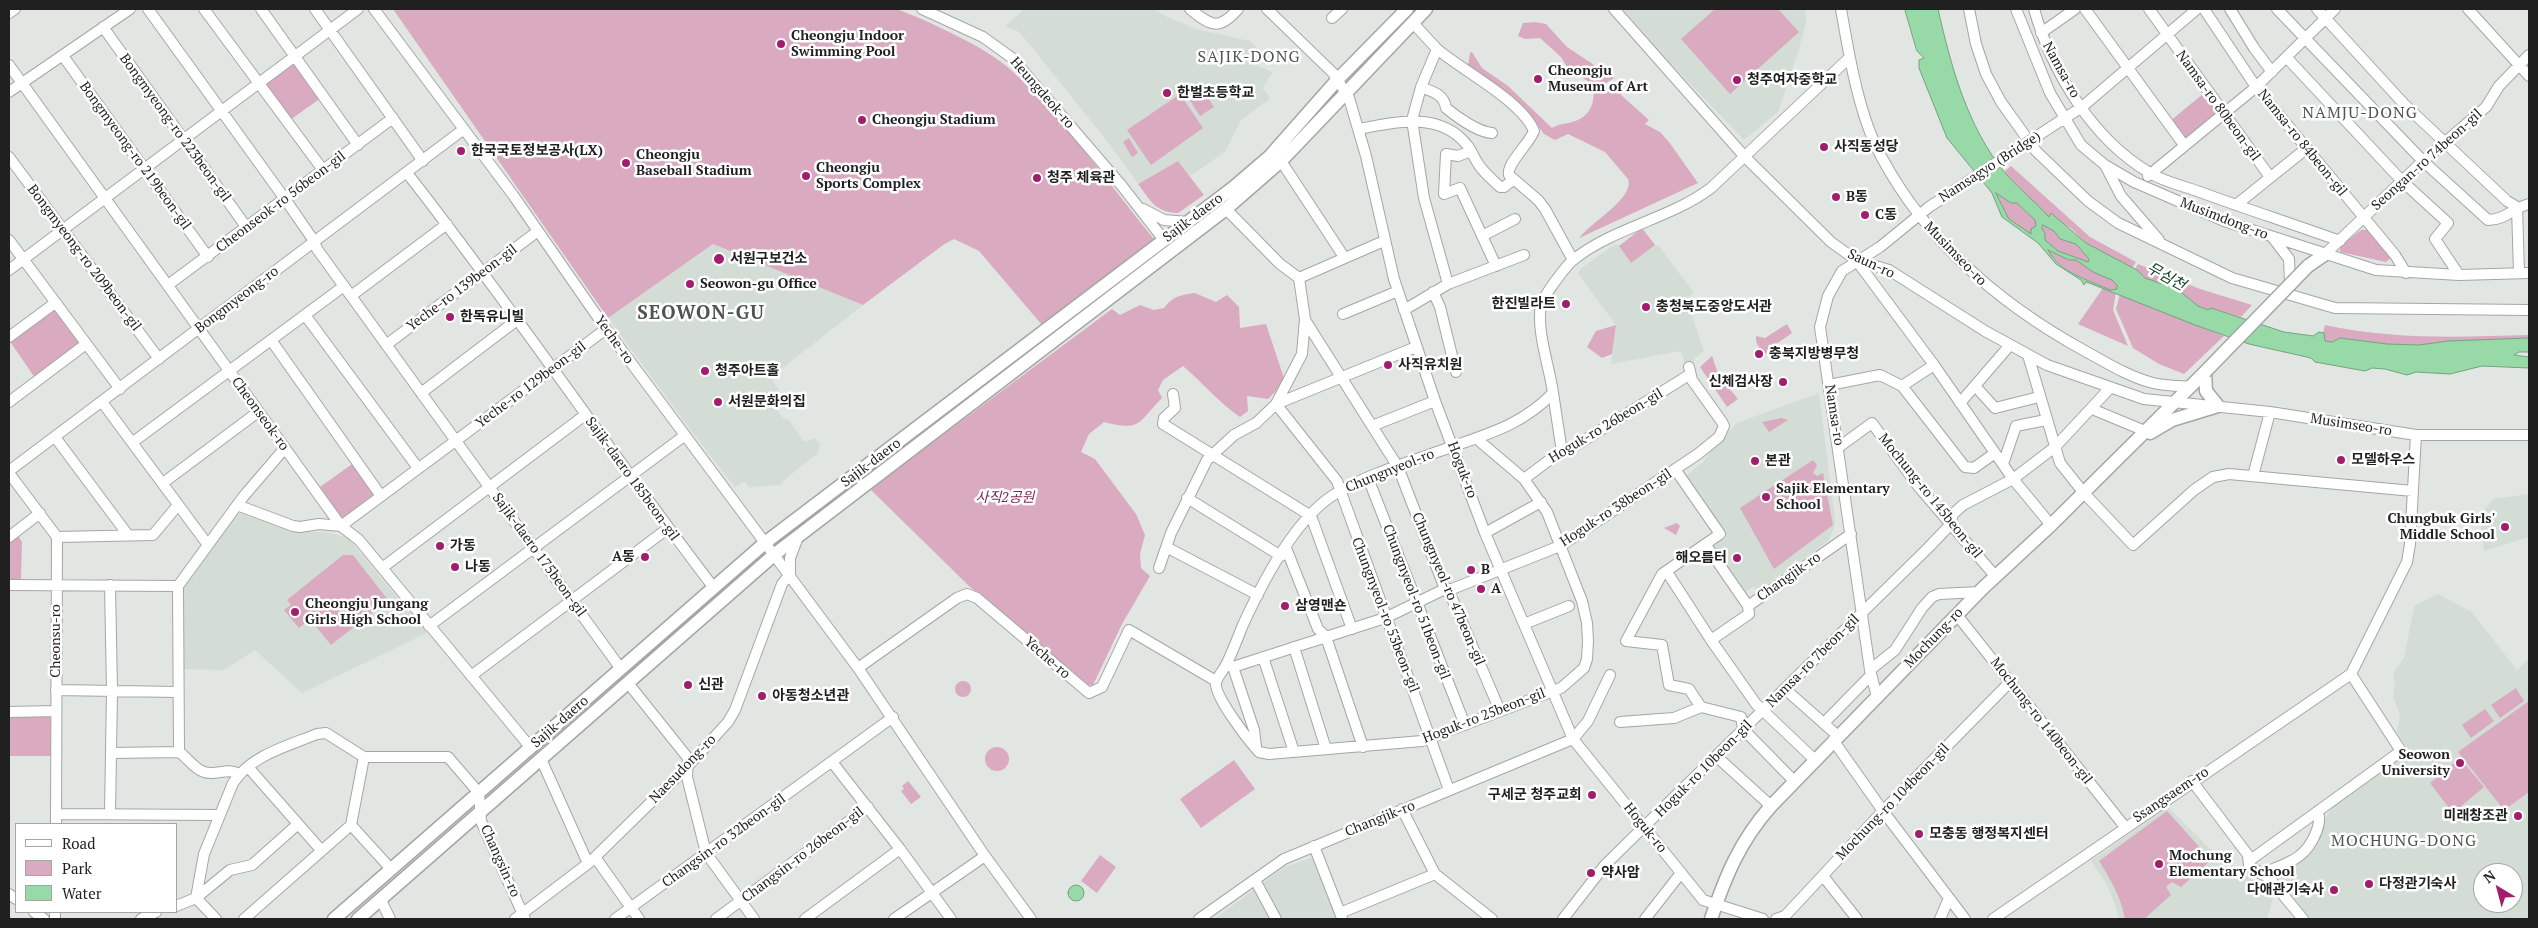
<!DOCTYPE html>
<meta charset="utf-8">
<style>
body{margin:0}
#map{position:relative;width:2538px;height:928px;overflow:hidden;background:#e2e6e3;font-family:"PT Serif",serif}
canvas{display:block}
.frame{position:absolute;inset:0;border:10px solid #1f201f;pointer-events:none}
.legend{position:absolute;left:15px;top:823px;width:162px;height:90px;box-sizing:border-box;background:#fff;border:1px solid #a5a6a5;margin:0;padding:6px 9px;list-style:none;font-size:15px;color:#1f201f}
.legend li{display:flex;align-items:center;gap:10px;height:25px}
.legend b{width:25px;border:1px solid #a5a6a5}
.north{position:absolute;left:2473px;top:863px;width:50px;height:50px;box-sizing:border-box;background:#fff;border:1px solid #a5a6a5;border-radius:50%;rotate:323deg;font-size:14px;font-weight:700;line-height:20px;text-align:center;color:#1f201f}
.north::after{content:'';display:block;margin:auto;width:18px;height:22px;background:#a11e6e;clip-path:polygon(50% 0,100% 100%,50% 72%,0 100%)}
</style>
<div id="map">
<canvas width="2538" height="928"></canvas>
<div class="frame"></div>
<ul class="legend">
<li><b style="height:6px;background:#fff"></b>Road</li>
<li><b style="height:14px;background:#d9aac0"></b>Park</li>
<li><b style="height:14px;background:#97d9a7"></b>Water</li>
</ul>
<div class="north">N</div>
</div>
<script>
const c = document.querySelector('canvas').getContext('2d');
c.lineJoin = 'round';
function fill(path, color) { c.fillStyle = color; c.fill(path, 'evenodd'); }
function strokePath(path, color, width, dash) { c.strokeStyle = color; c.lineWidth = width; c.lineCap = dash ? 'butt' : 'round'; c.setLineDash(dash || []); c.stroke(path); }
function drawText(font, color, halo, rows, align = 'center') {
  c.font = font + ' "PT Serif","Noto Sans KR",serif'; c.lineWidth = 5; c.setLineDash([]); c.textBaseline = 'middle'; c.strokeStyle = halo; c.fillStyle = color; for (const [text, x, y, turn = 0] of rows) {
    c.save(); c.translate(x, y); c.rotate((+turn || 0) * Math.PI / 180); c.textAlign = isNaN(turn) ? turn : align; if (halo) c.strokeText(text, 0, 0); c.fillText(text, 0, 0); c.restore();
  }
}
const built = new Path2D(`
 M1024 9H1155L1165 16 1196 29 1250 41 1259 50 1258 66 1273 72 1263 87 1270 99 1241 120 1225 152 1190 176 1178 161 1138 184 1111 146 1031 46 1019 32 1005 26Z
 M1623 9H1805L1806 23 1798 52 1778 112 1744 140 1656 48Z
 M713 244 863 305 771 377 780 392 775 395 771 403 783 418 789 420 804 442 815 438 820 444 818 453 783 481 781 485 749 487 744 481 735 487 692 432 608 318Z
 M1614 245H1658L1694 293 1686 299 1704 351 1694 359V364L1686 366 1681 351 1611 364 1616 325 1578 274 1580 269Z
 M1819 393 1835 519 1834 529 1828 541 1757 591 1754 586 1743 594 1712 548 1727 537 1686 476 1705 460 1714 446 1737 423Z
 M2529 494V537L2484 551 2480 516 2493 499Z
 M240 513 295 532H326L348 538 427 633 302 693 255 650 224 670 181 669 180 591 235 515Z
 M2438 594 2472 612 2517 670 2529 659V919H2306L2270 875 2316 836 2333 805 2408 750 2397 732 2400 715 2393 697 2395 685 2393 673 2404 658 2414 606ZM2483 873H2513V903H2483Z
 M2168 807 2229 868H2239L2273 898 2267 919H2119L2116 907 2106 883 2091 861Z
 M1313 857 1338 919H1214L1283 868Z`);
const green = new Path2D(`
 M393 9H896C925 19 989 49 1011 70 1064 119 1108 183 1154 239L1042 325 979 251 954 239 943 245 863 305 713 244 608 318Z
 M1715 9H1778L1799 32 1730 94 1681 39Z
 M1535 22 1546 24 1567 47 1614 78 1606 83 1605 89 1612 94 1618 90 1622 91 1621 95 1649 120 1645 124 1660 132 1669 142 1698 183 1579 238C1591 222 1635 198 1628 179L1605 152 1568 134 1555 140 1544 134 1526 110 1468 66 1470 53 1472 52 1482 68 1508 86 1552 128C1558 124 1565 124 1572 122 1590 118 1597 101 1592 84L1567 67 1561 57 1540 38 1525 39 1518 36 1523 23Z
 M293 63 297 64 321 98 290 120 266 88 267 82Z
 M1197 82 1214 107 1200 116 1184 91Z
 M2204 93 2217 112 2216 117 2190 138H2182L2169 122Z
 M1180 94 1203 128 1151 165 1127 130Z
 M1129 138 1138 153 1132 157 1123 142Z
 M1178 161 1204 195 1178 213C1155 212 1151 201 1138 184Z
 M2011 166 2090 237 2136 262 2132 268 2086 243 2072 229 2051 216 2049 218 2006 174 2005 171Z
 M1996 193 2011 203H2017L2035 220 2036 226 2031 235 2009 219Z
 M2043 225 2054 231 2060 239 2076 244 2089 259 2088 262 2058 251 2045 240V234L2042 228Z
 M1642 228 1655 245 1631 263 1619 246Z
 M2361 230H2371L2392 257 2386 262 2340 252V246Z
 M2047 250 2069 260H2076L2093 272 2112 280 2117 285V289L2110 290C2087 280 2063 272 2047 250Z
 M2138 264 2200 289 2252 305 2241 317 2211 308 2208 310 2198 306 2177 289 2145 278 2135 269Z
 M2103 288 2116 292 2113 310 2128 346 2078 324Z
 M1195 293 1216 302 1227 295 1239 307 1240 328 1266 324 1284 378 1276 391 1268 399 1247 396 1248 411 1240 417C1218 402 1203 383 1183 366L1163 380 1158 390 1162 398C1138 422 1142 432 1104 422L1089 434 1081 452 1095 459 1136 514 1145 535 1140 554 1141 568 1150 576 1122 624 1093 685H1088L969 586 870 489 1112 309 1120 315 1140 305 1154 310 1164 308C1173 296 1181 295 1195 293Z
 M2120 294 2224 336 2184 374 2159 364 2133 348 2116 309Z
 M50 309H57L79 339 77 347 35 378 9 340Z
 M1787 324 1792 333 1769 349 1768 355C1761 351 1755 344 1756 336L1765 338Z
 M1616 325 1612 354 1602 358 1587 347 1596 331Z
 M2325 325C2395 340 2459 337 2529 335V338L2448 341 2419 345 2387 344 2340 338 2332 342 2325 341 2323 333Z
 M1712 356 1719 376 1738 399 1727 407 1700 367Z
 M1782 418 1788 420 1769 432 1762 422Z
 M1813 460 1817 465 1813 473 1817 476 1823 473 1833 525 1774 569 1740 508Z
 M355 462 375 495 347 517H341L320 487Z
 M1677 523 1680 526 1676 535 1664 528Z
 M17 534 22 542 21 579H9V541Z
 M343 555H353L388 600 331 645 310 619 299 628 284 610 291 605 287 600Z
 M955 689a8 8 0 1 1 16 0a8 8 0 1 1-16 0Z
 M2516 688 2524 701 2500 718 2491 705Z
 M2529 701V792L2504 810 2458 752Z
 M2485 709 2494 721 2471 738 2462 725Z
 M50 714 52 716 51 756H9V715Z
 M985 759a12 12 0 1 1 24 0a12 12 0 1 1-24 0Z
 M2460 758 2484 787 2453 813 2430 783Z
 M1234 760 1255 789 1201 828 1180 799Z
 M908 781 921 797 911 804 901 791 904 789 902 786Z
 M2167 811 2211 860 2181 887 2172 882 2166 887 2171 895 2144 919H2125C2121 897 2111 880 2099 861Z
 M1100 855 1116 867 1097 893 1081 881Z`);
const water = new Path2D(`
 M1905 9H1938C1951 66 1967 127 2006 174 2019 189 2036 202 2049 217L2051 213 2086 243 2137 270 2145 278 2177 289 2198 306 2208 310 2211 308 2284 332 2313 336 2319 332 2324 333 2325 341 2332 342 2340 338 2387 344 2419 345 2448 341 2529 338V352H2519L2514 355 2529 357V368L2482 366 2450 374 2416 372 2407 375 2385 369 2372 368 2365 371 2315 362 2311 358 2249 344 2195 325 2089 283 2086 282 2084 285 2081 280 2056 264 2038 243 2002 217 1992 193 1947 138 1919 68V60L1924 58 1917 51ZM1996 193 2011 203H2017L2035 220 2036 226 2031 229V234L2009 219ZM2043 225 2054 231 2060 239 2076 244 2089 259 2088 262 2058 251 2045 240V234L2042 228ZM2048 250 2069 260H2076L2093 272 2112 280 2117 285V289L2110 290C2089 280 2060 273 2048 250Z
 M1068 893a8 8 0 1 1 16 0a8 8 0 1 1-16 0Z`);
const minor = new Path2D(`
 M148 9 285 199 314 241 317 249 621 669
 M204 9 323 170
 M261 9 358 145
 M315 9 423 161
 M374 9 513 195 606 329 858 668 985 856 1031 919
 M922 9 983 37 1012 58 1122 186 1164 240
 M1190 9C1211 26 1219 31 1238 9
 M1267 9 1333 73 1349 98 1366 156 1394 279 1435 401 1485 533 1573 739 1703 900 1763 919
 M1614 9 1745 157 1831 242 1856 260 1889 270 1985 331 2047 365 2144 399 2270 412 2416 435H2529
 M1841 9C1849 55 1859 117 1882 158 1928 243 2001 305 2085 351 2107 363 2129 377 2153 383 2165 386 2179 386 2191 387
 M1969 9 1976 44 1986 74 2001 102 2036 151 2088 201 2118 223 2232 278 2335 308 2529 310
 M2016 9 2050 93 2081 145 2105 165 2134 182 2224 221 2376 270 2459 275 2529 273
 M2034 9C2052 72 2092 139 2150 173 2164 182 2184 186 2200 192 2246 209 2293 224 2340 241
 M2085 9 2184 145
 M2149 9 2270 177
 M2204 9 2256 87 2395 255 2406 273
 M2230 9 2254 48 2272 72
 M2277 9 2423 161 2488 220C2505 220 2513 208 2529 204
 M2317 9 2404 104 2507 201 2517 207
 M2468 9 2529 76
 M9 13 15 9
 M1332 18 1342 9
 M1413 23 1437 49 1421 87 1412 120 1424 198 1448 284
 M103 27 247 228
 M2041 33 2075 9
 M1437 49C1463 71 1522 101 1534 131 1529 144 1506 164 1509 175L1538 200 1545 209 1573 260
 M63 56 208 257
 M2287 58 2402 181 2448 223 2435 239 2459 275
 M9 65 341 526 359 540 531 748
 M1421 87C1433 92 1444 94 1446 108 1457 117 1478 132 1492 133
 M9 92 130 9
 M2051 127 2082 107 2197 9
 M1359 129C1395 122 1440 111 1467 145 1472 151 1474 158 1479 165 1484 173 1493 180 1500 187H1504L1513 180
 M1471 151 1458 156 1446 154 1444 194 1460 188 1496 266
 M9 157 159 359
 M1281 161 1344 257
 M2105 165 2121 196 2159 240
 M407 173C513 308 609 451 714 588
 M2148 176 2256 87 2335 9
 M2236 205 2307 148
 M2517 207 2519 273
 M1143 209 1164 220 1187 222
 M1226 209 1280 264 1299 278
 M1482 236 1515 219
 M2273 238 2289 259 2290 284
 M9 240 120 389
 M2324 255 2423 161 2486 107 2499 86 2529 55
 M1856 260 1934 365 2013 479 2051 525
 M9 270 358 9
 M1299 278 1305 319 1302 354 1276 404 1337 481 1449 790
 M1299 278 1384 241
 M168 285 393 118
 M1433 292 1440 307 1456 372
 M351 296 447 224
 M1404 310 1448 284 1524 255
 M1343 314 1398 291
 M305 315 418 468
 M1305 320 1398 467 1445 589 1451 596 1500 711
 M9 337 55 303
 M271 340 381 496
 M386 345 538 231
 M2028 355 2060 463 2083 492 2133 545 2194 490 2213 477 2229 474 2413 491
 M1829 385 1880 375 1902 386 1934 365
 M1902 386 1965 467 1974 468 1995 453
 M1975 386 1995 408 2039 397
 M421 393 517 320
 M1553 393 1562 452
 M1173 394 1175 408 1164 418 1163 424 1311 516 1352 629
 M9 402 86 344
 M102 402 208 545
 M1960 403 2010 345
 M2092 409 2145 431
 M1372 426 1435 401
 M55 437 128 535
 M1477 439 1524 479 1547 512 1582 601 1587 623 1588 641 1587 659 1584 668 1561 688 1422 741 1269 754 1259 752C1249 741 1213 695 1216 682 1218 676 1223 671 1226 665 1232 653 1237 640 1242 627 1261 585 1294 519 1335 494 1369 473 1413 461 1451 447 1491 433 1523 424 1553 393 1550 369 1536 330 1541 306 1543 298 1549 290 1554 283 1560 275 1566 266 1573 260 1614 227 1670 219 1711 188L1849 58
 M133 442 344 286
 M1839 447 1872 423 1918 486 1996 577
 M2003 464 2016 426 2046 420
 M9 471 464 129
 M9 473 57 537 56 824
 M2253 476 2270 412
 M1368 478 1465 725
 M1524 479 1552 458 1583 441 1689 375
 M163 483 258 412
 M1187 498 1281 556
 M237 505 293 526 300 527 319 524 341 526 606 329
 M1485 533 1541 502
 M9 537 40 513
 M57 537 153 535 178 505
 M1706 545 1748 606
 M1168 548 1258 595
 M1286 548 1318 629 1326 637 1363 747
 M382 568 585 415
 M1159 568 1171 533 1207 460 1234 435 1256 423 1276 404 1416 347
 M1667 572 1711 640 1756 704 1815 760
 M790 573V558L798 537
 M9 585 178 586
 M1957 615 2125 827
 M1524 624 1569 606
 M429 626 684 436
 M1711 640 1749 614 1748 606 1851 534
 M1294 647 1326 749
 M1263 657 1294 752
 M1226 665 1233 667 1385 618 1445 589H1452L1560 546 1698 454 1719 437 1724 426 1722 422 1692 380 1689 367
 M1233 667 1254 730 1256 747
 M858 668 957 598 967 594 977 598 1089 693 1102 687 1129 630 1216 681
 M1870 670 1895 650 1922 608 1932 597 1939 594 1980 592
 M471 676 667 529
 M628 683 688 758 687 777 706 853 754 919
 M1785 689 1838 736
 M56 690 177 692
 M1877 697 1870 670 1820 327 1828 296 1842 271 1880 247 1929 207
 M1701 707 1741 717 1743 729 1794 781
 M9 712 56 711
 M1620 722 1674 718 1701 707 1689 689 1669 685 1662 645 1626 641 1662 574 1720 534 1675 469
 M1824 723 1871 675
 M1833 740 1883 811 1965 919
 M179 752 178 586 243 497 285 448
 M111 753 179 752C188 758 194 769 204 772 217 776 227 767 239 774
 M1716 756 1771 806
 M364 757 351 825 391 869
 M541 759 586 859 590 862
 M832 762 900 849 951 919
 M248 767 321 850
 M2192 781 2248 855 2249 866 2269 878 2303 919
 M1402 809 1435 874 1492 919
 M56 814 219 815
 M110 814 112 691 110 585
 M1314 846 1342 918
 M595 857 639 919
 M2249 861 2401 751 2351 674
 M2261 874C2272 869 2283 866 2293 860 2309 852 2323 827 2318 811
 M1823 876 1857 919
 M1255 880 1276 919
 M9 894 16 899
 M381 900 390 919
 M176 906 196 898 230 870 252 865 298 824
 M34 912 44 919
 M1340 913 1435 874
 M55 919V912
 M141 919 156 912
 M216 919 196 898 204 854 233 783C251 755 288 746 317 734L326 733 364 757H448L479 793 481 821 525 919
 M244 919 351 825
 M515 919 590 862 688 766 728 722 735 710 782 584 790 574
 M615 919 893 717
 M716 919 868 807
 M805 919 900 849
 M894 919 985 856
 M1199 919 1284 859 1573 739 1588 721 1610 675
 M1563 919 1605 865 1928 548 1950 525 1953 514 1963 505 2013 479 2055 447 2110 388
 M1645 919 1681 873
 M1776 919 1785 916 1883 811 2010 682
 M1940 919 1949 898
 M1993 919 2351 674 2407 562 2410 544 2416 435`);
const major = new Path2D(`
 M2308 266 2324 255
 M2150 433 2172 420 2218 406 2206 391 2205 372
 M334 919 766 542 1234 187 1270 156 1338 79 1407 9
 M358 919 775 554 1226 209 1281 161 1426 9
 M1711 919C1726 875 1740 841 1771 806L1983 588 2051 525 2205 372`);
const minorBridge = new Path2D(`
 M1929 207 2051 127`);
const majorBridge = new Path2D(`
 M2205 372 2308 266`);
const markers = [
 [781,44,5,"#a11e6e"],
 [1538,79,5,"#a11e6e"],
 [1737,80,5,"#a11e6e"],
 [1167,93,5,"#a11e6e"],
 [862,120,5,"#a11e6e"],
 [1824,147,5,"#a11e6e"],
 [461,151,5,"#a11e6e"],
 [626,163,5,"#a11e6e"],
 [806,176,5,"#a11e6e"],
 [1037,178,5,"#a11e6e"],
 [1836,197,5,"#a11e6e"],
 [1865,215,5,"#a11e6e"],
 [719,259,6,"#a11e6e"],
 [690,284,5,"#a11e6e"],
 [1566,304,5,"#a11e6e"],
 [1646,307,5,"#a11e6e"],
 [450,317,5,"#a11e6e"],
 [1759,354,5,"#a11e6e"],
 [1388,365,5,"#a11e6e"],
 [705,371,5,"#a11e6e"],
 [1783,382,5,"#a11e6e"],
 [718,402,5,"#a11e6e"],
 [2341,460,5,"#a11e6e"],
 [1755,461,5,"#a11e6e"],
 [1766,497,5,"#a11e6e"],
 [2505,527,5,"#a11e6e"],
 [440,546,5,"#a11e6e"],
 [645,557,5,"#a11e6e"],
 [1737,558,5,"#a11e6e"],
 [455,567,5,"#a11e6e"],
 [1471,570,5,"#a11e6e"],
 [1481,589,5,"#a11e6e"],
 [1285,606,5,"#a11e6e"],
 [295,612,5,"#a11e6e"],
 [688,685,5,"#a11e6e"],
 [762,696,5,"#a11e6e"],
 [2460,763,5,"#a11e6e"],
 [1592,795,5,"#a11e6e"],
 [2518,816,5,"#a11e6e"],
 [1919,834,5,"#a11e6e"],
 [2159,864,5,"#a11e6e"],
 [1591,873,5,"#a11e6e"],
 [2369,884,5,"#a11e6e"],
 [2334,890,5,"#a11e6e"]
];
const poiNames = [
 ["Cheongju Indoor",791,36],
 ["Swimming Pool",791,52],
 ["Cheongju",1548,71],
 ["Museum of Art",1548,87],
 ["청주여자중학교",1747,80],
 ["한벌초등학교",1177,93],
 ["Cheongju Stadium",872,120],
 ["사직동성당",1834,147],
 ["한국국토정보공사(LX)",471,151],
 ["Cheongju",636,155],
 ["Baseball Stadium",636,171],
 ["Cheongju",816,168],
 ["Sports Complex",816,184],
 ["청주 체육관",1047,178],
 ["B동",1846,197],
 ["C동",1875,215],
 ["서원구보건소",730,259],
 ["Seowon-gu Office",700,284],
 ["한진빌라트",1556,304,"right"],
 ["충청북도중앙도서관",1656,307],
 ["한독유니빌",460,317],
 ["충북지방병무청",1769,354],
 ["사직유치원",1398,365],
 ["청주아트홀",715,371],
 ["신체검사장",1773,382,"right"],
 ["서원문화의집",728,402],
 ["모델하우스",2351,460],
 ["본관",1765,461],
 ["Sajik Elementary",1776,489],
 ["School",1776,505],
 ["Chungbuk Girls'",2495,519,"right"],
 ["Middle School",2495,535,"right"],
 ["가동",450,546],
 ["A동",635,557,"right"],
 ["해오름터",1727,558,"right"],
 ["나동",465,567],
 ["B",1481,570],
 ["A",1491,589],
 ["Cheongju Jungang",305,604],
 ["Girls High School",305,620],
 ["삼영맨숀",1295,606],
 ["신관",698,685],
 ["아동청소년관",772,696],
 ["Seowon",2450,755,"right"],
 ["University",2450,771,"right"],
 ["구세군 청주교회",1582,795,"right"],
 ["미래창조관",2508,816,"right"],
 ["모충동 행정복지센터",1929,834],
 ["Mochung",2169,856],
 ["Elementary School",2169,872],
 ["약사암",1601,873],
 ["다정관기숙사",2379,884],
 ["다애관기숙사",2324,890,"right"]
];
const streetNames = [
 ["Namsa-ro",2061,70,61],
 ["Heungdeok-ro",1042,93,49],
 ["Namsa-ro 80beon-gil",2218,106,54],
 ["Bongmyeong-ro 223beon-gil",175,128,54],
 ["Namsa-ro 84beon-gil",2302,143,51],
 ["Bongmyeong-ro 219beon-gil",135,156,54],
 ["Seongan-ro 74beon-gil",2427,160,-42],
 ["Namsagyo (Bridge)",1990,167,-33],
 ["Cheonseok-ro 56beon-gil",281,202,-37],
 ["Sajik-daero",1193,218,-37],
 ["Musimdong-ro",2224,219,21],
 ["Musimseo-ro",1955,254,46],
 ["Bongmyeong-ro 209beon-gil",84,258,53],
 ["Saun-ro",1871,264,25],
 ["Yeche-ro 139beon-gil",462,288,-37],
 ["Bongmyeong-ro",237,300,-37],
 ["Yeche-ro",614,340,54],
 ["Yeche-ro 129beon-gil",531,385,-37],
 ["Cheonseok-ro",260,414,54],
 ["Namsa-ro",1834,415,81],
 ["Musimseo-ro",2351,425,9],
 ["Hoguk-ro 26beon-gil",1606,426,-31],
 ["Sajik-daero",871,463,-37],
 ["Hoguk-ro",1462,470,69],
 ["Chungnyeol-ro",1390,471,-22],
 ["Sajik-daero 185beon-gil",632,479,54],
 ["Mochung-ro 145beon-gil",1930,496,51],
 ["Hoguk-ro 38beon-gil",1616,508,-33],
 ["Sajik-daero 175beon-gil",539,555,54],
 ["Changjik-ro",1789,577,-35],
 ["Chungnyeol-ro 47beon-gil",1448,589,67],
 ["Chungnyeol-ro 51beon-gil",1416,602,69],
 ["Chungnyeol-ro 53beon-gil",1385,615,69],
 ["Mochung-ro",1934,638,-46],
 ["Cheonsu-ro",56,641,-90],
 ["Yeche-ro",1047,658,41],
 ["Namsa-ro 7beon-gil",1813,661,-45],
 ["Hoguk-ro 25beon-gil",1484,716,-21],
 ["Mochung-ro 140beon-gil",2041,721,52],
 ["Sajik-daero",560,722,-41],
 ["Naesudong-ro",683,769,-46],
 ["Hoguk-ro 10beon-gil",1704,769,-45],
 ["Ssangsaem-ro",2171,795,-34],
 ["Mochung-ro 104beon-gil",1893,802,-46],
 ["Changjik-ro",1380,819,-22],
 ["Hoguk-ro",1645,828,51],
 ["Changsin-ro 32beon-gil",724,841,-36],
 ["Changsin-ro 26beon-gil",803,855,-37],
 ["Changsin-ro",500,861,66]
];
const parkNames = [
 ["사직2공원",1005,498]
];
const waterNames = [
 ["무심천",2166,277,29]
];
const quarterNames = [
 ["SAJIK-DONG",1249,57],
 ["NAMJU-DONG",2360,113],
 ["MOCHUNG-DONG",2404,841]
];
const districtNames = [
 ["SEOWON-GU",701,314]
];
fill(built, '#d3ddd5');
fill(green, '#d9aac0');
fill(water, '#97d9a7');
strokePath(water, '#73a27e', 1);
strokePath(minor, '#a3a7a4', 12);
strokePath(major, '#a3a7a4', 15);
strokePath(minor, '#fff', 10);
strokePath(major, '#fff', 12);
strokePath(minorBridge, '#a3a7a4', 12, []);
strokePath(majorBridge, '#a3a7a4', 15, []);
strokePath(minorBridge, '#fff', 10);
strokePath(majorBridge, '#fff', 12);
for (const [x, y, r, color] of markers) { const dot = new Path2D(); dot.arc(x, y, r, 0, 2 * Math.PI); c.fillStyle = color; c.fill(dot); strokePath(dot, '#fff', 2); }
drawText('bold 14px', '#1f201f', '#fff', poiNames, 'left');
drawText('14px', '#1f201f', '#fff', streetNames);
drawText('italic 14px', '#7c2958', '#fff', parkNames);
drawText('italic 15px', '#134424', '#fff', waterNames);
c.letterSpacing = '1px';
drawText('16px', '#505351', '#fff', quarterNames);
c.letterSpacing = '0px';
c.letterSpacing = '1px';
drawText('bold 19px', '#505351', '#fff', districtNames);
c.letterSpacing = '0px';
</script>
